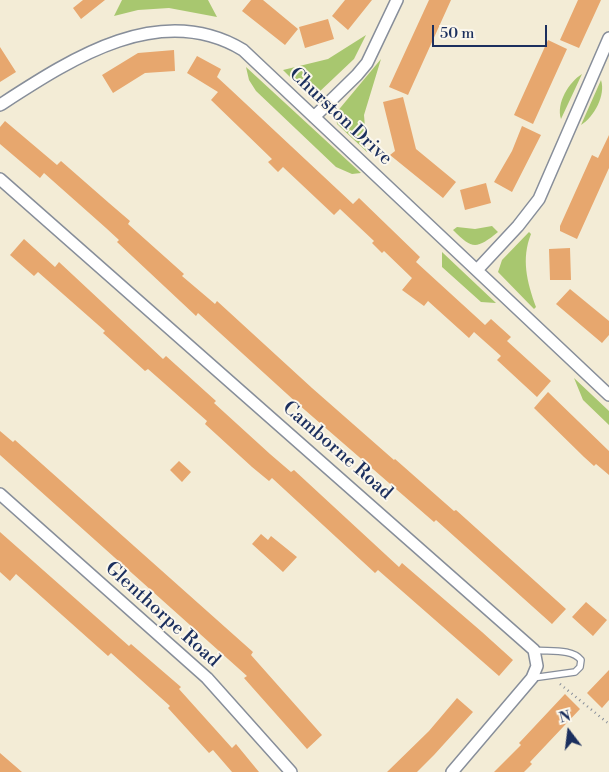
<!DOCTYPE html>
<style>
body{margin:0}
#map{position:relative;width:609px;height:772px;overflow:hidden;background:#f3ecd6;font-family:"Libre Bodoni",serif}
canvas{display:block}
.north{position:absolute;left:544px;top:707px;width:50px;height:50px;-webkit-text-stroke:4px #fbf7ec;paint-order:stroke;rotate:345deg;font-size:14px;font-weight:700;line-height:20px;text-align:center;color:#1b2f5e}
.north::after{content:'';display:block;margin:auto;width:18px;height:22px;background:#1b2f5e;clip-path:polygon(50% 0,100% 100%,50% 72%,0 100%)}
.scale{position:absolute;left:432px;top:25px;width:115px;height:22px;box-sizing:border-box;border:2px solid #1b2f5e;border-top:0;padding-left:6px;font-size:15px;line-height:18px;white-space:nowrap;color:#1b2f5e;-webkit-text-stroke:4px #fbf7ec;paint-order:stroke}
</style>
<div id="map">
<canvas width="609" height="772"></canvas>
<div class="north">N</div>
<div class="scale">50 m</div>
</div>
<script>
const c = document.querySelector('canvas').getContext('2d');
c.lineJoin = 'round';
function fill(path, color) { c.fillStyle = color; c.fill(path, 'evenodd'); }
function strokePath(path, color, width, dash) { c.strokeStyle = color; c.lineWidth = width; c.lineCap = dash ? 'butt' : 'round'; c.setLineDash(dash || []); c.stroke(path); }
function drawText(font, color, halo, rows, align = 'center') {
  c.font = font + ' "Libre Bodoni",serif'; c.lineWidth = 4; c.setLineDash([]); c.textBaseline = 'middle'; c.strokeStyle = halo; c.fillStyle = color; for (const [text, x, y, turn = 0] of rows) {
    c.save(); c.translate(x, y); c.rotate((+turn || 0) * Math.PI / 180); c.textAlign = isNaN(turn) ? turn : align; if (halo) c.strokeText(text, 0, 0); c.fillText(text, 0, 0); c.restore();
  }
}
const green = new Path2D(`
 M122 0H208L217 17 169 8 138 10 114 16Z
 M366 35 354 59 317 94H307L283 70 328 59Z
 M381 59 364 115 367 152 337 124 336 113Z
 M246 67 361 173 352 174 336 167 256 91 249 80Z
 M582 74 561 119C556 103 569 82 582 74Z
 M601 80C606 95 594 117 581 125Z
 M492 226 498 232C476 250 472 249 453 230L457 227 475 229Z
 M529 232 531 234C521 259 527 282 536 307L534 309 498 272 502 260Z
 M442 252 496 303 481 302 442 267Z
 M574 378 609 411V425L583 400Z`);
const building = new Path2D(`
 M83 0H105L81 19 73 8Z
 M251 0H263L298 29 285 45 242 11Z
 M345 0H372L348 30 332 16Z
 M429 0H451L408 95 389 87Z
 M578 0H601L579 48 560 40Z
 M328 19 334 39 305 48 299 27Z
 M548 40 567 49 533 124 514 115Z
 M0 47 16 72 0 82Z
 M174 50 175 71 145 73 113 93 102 75 138 53Z
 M197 56 221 69 217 77 230 89 353 204 359 198 420 257 416 262 485 325 491 319 511 337 507 341 551 381 537 397 497 360 501 356 474 332 469 338 428 301 424 306 402 290 412 278 384 251 382 253 372 243 374 241 340 209 334 215 283 167 278 172 268 162 272 159 211 100 218 92 187 73Z
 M403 97 416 149 456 182 443 198 390 155 395 151 383 102Z
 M5 121 57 165 61 161 109 203 130 221 128 224 184 274 182 276 215 304 217 301 312 388 394 460 395 459 454 511 456 510 566 609 552 624 436 520 434 522 298 404 198 313 196 316 117 242 119 240 106 228 44 173 40 178 0 144V127Z
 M522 126 541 135 512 192 494 182 512 151Z
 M609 135V168L577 239 560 231V226L592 155 598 158Z
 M486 183 491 203 465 210 460 190Z
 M24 239 55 267 59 262 163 359 166 356 216 401 214 403 270 454 291 472 294 470 399 567 402 563 482 632 513 660 499 676 378 570 375 573 272 478 269 481 252 467 205 424 207 421 148 369 145 371 135 362 103 333 105 331 38 272 34 276 10 255Z
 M570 248 571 280H550L549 249Z
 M570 289 609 321V335L602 343 556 304Z
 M548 392 609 451V475L596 464 594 466 584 457 534 408Z
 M0 431 13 442 15 440 253 652 251 655 322 735 307 749 244 678 247 676 0 455Z
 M179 461 191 472 182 482 170 470Z
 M0 532 129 646 131 644 181 687 179 689 232 748 236 744 259 772H232L213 750 209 753 168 708 170 706 111 653 108 656 16 574 10 581 0 572Z
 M261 534 268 540 271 536 297 557 283 572 252 544Z
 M586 602 607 620 593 636 572 617Z
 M609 670V700L602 708 587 693Z
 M565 694 580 709 530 762 532 764 524 772H494L521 745 519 743Z
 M457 698 473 712 434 755 417 772H387L429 731Z
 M0 753 22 772H0Z`);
const path = new Path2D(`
 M560 684 609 724`);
const lane = new Path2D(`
 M532 678 575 672 580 667 581 660C572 648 548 652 534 650`);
const street = new Path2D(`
 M0 105C71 59 160 0 243 50L609 395
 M314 117 357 75 367 63 397 0
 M0 179 534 650 537 666 532 678 452 772
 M477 270 518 226 539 199 609 38
 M0 494 207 678 291 772`);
const streetNames = [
 ["Churston Drive",340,117,43],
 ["Camborne Road",337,451,41],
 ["Glenthorpe Road",162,615,42]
];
fill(green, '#a8c76f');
fill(building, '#e7a76e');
strokePath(lane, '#878e9a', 8);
strokePath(street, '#878e9a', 14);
strokePath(path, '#878e9a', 2.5, [1, 4]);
strokePath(lane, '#fff', 5.5);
strokePath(street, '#fff', 11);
drawText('19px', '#1b2f5e', '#fbf7ec', streetNames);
</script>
